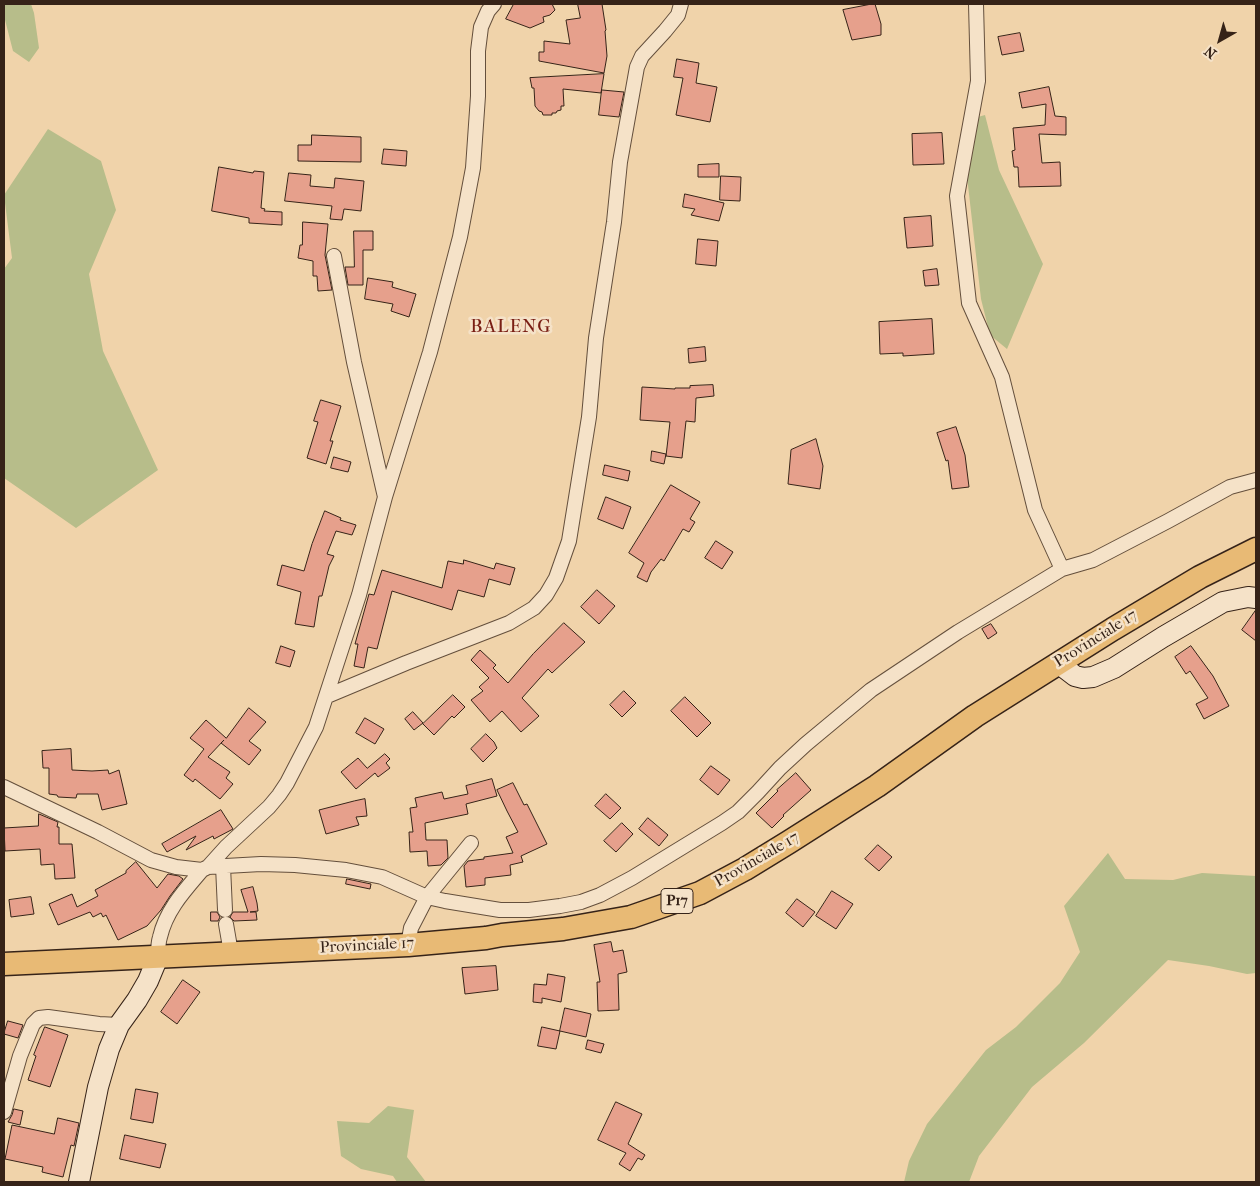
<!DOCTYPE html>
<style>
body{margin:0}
#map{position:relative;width:1260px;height:1186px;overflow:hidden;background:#f0d3aa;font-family:"IM FELL French Canon",serif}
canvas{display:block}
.frame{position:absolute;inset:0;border:5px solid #362318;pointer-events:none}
.north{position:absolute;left:1195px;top:15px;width:50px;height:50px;-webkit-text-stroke:4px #f5e2c8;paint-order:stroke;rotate:218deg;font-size:14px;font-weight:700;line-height:20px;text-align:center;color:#362318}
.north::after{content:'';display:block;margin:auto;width:18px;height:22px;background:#362318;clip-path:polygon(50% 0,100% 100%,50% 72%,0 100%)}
</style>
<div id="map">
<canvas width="1260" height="1186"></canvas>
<div class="frame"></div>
<div class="north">N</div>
</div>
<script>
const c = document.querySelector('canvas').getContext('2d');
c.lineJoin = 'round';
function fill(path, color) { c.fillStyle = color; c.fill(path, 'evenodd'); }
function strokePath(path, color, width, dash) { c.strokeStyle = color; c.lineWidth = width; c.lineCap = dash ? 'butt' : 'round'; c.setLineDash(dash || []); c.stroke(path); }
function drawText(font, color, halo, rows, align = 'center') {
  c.font = font + ' "IM FELL French Canon",serif'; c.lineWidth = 5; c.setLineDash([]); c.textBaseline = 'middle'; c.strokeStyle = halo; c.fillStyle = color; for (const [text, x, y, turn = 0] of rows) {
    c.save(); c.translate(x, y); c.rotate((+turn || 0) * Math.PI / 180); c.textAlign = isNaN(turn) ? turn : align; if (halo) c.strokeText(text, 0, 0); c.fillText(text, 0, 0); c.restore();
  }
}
const green = new Path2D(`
 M4 4H31L34 13 39 48 29 62 13 51 4 16Z
 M985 115 999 170 1043 264 1007 349 990 335 981 299 965 159 971 119Z
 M48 129 101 161 116 210 89 274 103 351 158 470 76 528 4 478V269L12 258 4 195Z
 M1108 853 1125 879 1173 880 1202 873 1256 876V973L1247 974 1209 966 1168 960 1084 1043 1032 1087 979 1156 969 1182H904L909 1161 927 1124 986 1050 1016 1027 1060 983 1080 952 1064 906Z
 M388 1106 414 1110 407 1157 426 1182H397L393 1176 361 1169 341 1156 337 1121 369 1123Z`);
const building = new Path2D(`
 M514 4H552L555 10 550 15 543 17 544 22 530 28 506 19Z
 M578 4H602L606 30 605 31 607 56 604 73 539 61V52H544V41L570 44 566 20 580 18Z
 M872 4H875L881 24V35L852 40 843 10Z
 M1020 33 1024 51 1002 55 998 37Z
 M677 59 699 63 696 83 717 87 710 122 676 115 683 78 674 77Z
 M604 74 601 93 563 89 564 106H561V110L557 111 556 113H552V115H543L542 112 539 111 535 106 534 88H532L530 78Z
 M1049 87 1055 116 1066 117V135L1039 134 1042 163 1060 162 1061 186 1019 187 1018 167H1014L1012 151 1015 150 1013 128 1045 125 1046 104 1022 108 1019 93Z
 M602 90 624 92 619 117 599 115Z
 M942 133 944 164 913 165 912 134Z
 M312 135 361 137V162L298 161V145H311Z
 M384 149 407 151 406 166 382 164Z
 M719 164V177H698V165Z
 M219 167 253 173 254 171 264 172 261 208 265 209 264 211 282 212V225L249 223V218L212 211Z
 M289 173 311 175 310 186 334 188 335 178 364 181 361 211 344 209 342 220 330 219 332 206 285 201Z
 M721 176 741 177 740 201 720 200Z
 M685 194 724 203 719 221 691 215 695 209 683 207Z
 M931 216 933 246 907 248 904 218Z
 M303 222 328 224 325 255 332 290 318 291 317 276H313V261L298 258 300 245H302Z
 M354 231H373V250H363V285H348L345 267H354Z
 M698 239 718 241 716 266 696 264Z
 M937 269 939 285 925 286 923 271Z
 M368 278 393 282 392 287 416 294 409 317 391 311 393 304 365 299Z
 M932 319 934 354 903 356V353L880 354 879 322Z
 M705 347 706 361 689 363 688 349Z
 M713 385 714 396 696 398 695 422 686 421 682 458 666 456 670 422 640 420 642 387 675 389V388H690V386Z
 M321 400 341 406 330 441H333L326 464 307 458 318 422 314 421Z
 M956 427 965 455 969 487 952 489 948 460 946 461 937 433Z
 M816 439 823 466 820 489 788 484 791 450Z
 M652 451 666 454 664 464 651 461Z
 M334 457 351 462 348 472 331 468Z
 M605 465 630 471 628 481 603 475Z
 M671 485 700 502 690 519 695 522 689 532 683 529 664 561 661 559 651 572 647 582 637 577 644 563 629 553Z
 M606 497 631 507 623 529 598 519Z
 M325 511 341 518 340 520 356 525 352 535 336 531 327 554 334 556 329 566 322 596H319L314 627 295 624 301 592 277 585 282 565 304 571 312 544Z
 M716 541 733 552 722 569 705 558Z
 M464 560 494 569 496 563 515 568 510 585 489 579 484 597 458 590 452 610 392 591 377 649 368 647 364 668 354 666 358 644H355L369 594 374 595 382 570 442 588 448 561 463 564Z
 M597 590 615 606 599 624 581 607Z
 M1256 610V641L1242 630Z
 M564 623 585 642 552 673 548 669 522 698 539 716 521 732 502 711 490 722 471 700 483 691 479 687 489 678 471 660 480 650 496 665 493 668 508 683 533 654Z
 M991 624 997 633 988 639 982 629Z
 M281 646 295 651 290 667 276 663Z
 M1191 646 1213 676 1229 706 1204 719 1196 704 1208 698 1190 671 1186 674 1175 657Z
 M624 691 636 703 622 717 610 705Z
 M453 695 465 707 454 718 452 716 434 735 423 724Z
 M685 697 711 723 697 737 671 711Z
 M249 708 266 722 249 741 261 750 249 765 221 743 224 740 208 757 230 772 226 778 233 784 220 799 195 779 193 782 184 775 204 749 190 738 206 720 226 738Z
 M413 712 423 723 414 730 405 719Z
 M365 718 384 729 375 744 356 733Z
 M486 734 494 742 497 748 483 762 471 749Z
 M71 749 72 770 92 771 108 770 109 774 119 770 127 804 102 810 98 794H77L76 798 58 797 57 795 49 794V768H43L42 751Z
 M385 754 390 759 386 763 390 768 378 777 375 773 356 789 341 772 358 758 367 768Z
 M711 766 730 780 718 795 700 780Z
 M796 773 811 790 783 815 784 816 772 828 756 813 778 791 777 790Z
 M492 779 497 796 466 804 468 814 425 823 426 840H447L448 858 441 865 428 866 427 851 410 852 409 832H413L410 808 417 807 415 798 442 792 444 799 468 794 466 786Z
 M513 783 524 805 527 804 547 844 521 856 523 862 510 865 511 875 485 878V885L466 887 464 866 468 861 484 859V857L513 853 506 837 518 832 507 811 497 790Z
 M606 794 621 808 610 819 595 806Z
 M365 799 367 816 356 817 359 825 326 834 319 810 354 801Z
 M221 810 233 829 214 839 213 836 186 850 196 836 167 852 162 844Z
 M39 814 58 822 57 827H59V844H72L75 878 55 879 54 864 41 865 40 849 5 851 4 828 38 826Z
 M648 818 668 835 659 846 639 829Z
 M622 823 633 834 616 852 604 841Z
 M878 845 892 857 879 871 865 859Z
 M136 862 157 888 168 874 179 876 183 879 170 896 161 910 147 926 118 940 106 915 103 917 101 913 93 917 90 912 58 925 49 904 72 894 77 907 98 896 95 890 126 873V871Z
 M347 879 371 884 370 889 346 884Z
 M253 887 257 903 258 911 250 912H256L257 920 234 921 230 917 233 912H248L241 890Z
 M832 891 853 904 836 929 816 916Z
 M31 897 34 914 11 917 9 900Z
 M797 899 815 912 803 927 786 913Z
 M211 912H217L220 917 218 921H211Z
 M611 942 613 952 623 950 627 972 618 974 619 1010 598 1011 597 982H600L594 945Z
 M496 966 498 990 465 994 462 968Z
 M548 974 565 977 561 1002 542 998V1003L533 1002 534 984 546 985Z
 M183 980 200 992 177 1024 161 1012Z
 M565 1008 591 1014 586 1037 560 1031Z
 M8 1021 23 1025 18 1038 4 1034Z
 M45 1027 68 1035 50 1087 28 1080 36 1056 34 1055Z
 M542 1027 560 1031 556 1049 538 1046Z
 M588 1040 604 1044 601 1053 586 1049Z
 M136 1089 158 1093 153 1123 131 1119Z
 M616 1102 642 1114 628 1144 645 1155 642 1160 638 1158 630 1171 619 1164 626 1153 598 1140Z
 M14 1109 23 1111 20 1125 8 1122 12 1115Z
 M58 1118 79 1123 74 1146 71 1145 63 1177 42 1172 43 1167 5 1159 12 1125 54 1134Z
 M125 1135 166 1144 160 1168 120 1159Z`);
const street = new Path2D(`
 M976 4 978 81 957 196 969 303 1002 377 1035 510 1062 569
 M385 497 430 352 460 237 473 168 478 96V51L481 27 488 11 494 4
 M327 696 406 663 509 623 534 608 546 595 556 578 569 541 589 417 596 338 614 222 620 162 637 67 642 56 665 31 678 15 681 4
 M4 787 98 832 151 860 176 867 202 870 208 867 261 864 295 865 346 870 382 877 427 897 445 901 500 910H529L560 906 581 902 600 895 632 878 722 823 738 812 758 792 780 768 806 744 871 690 958 632 1062 569 1093 560 1168 521 1230 487 1256 480
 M223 866 225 910
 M208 867 226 847 269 807 279 795 287 783 316 727 359 595 385 497 354 362 334 256
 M226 924 231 953
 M408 945 411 928 427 897 471 843
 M158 957C158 951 158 943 160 937 166 910 185 890 202 870
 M4 1112 20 1056 33 1024 39 1018 48 1017 99 1024 119 1025`);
const secondary = new Path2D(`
 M1058 663 1075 676 1083 678 1093 677 1114 668 1163 637 1223 602 1248 597 1256 598
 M79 1182 98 1087 109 1049 119 1025 137 1000 148 981 158 957`);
const primary = new Path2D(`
 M4 964 408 945 486 938 502 935 563 929 631 917 700 893 745 869 789 842 877 786 975 716 1113 629 1200 577 1256 549`);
const shields = [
 [677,901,32]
];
const shieldNames = [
 ["P17",677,901]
];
const streetNames = [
 ["Provinciale 17",1096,639,-32],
 ["Provinciale 17",757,860,-30],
 ["Provinciale 17",367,946,-3]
];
const quarterNames = [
 ["BALENG",511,327]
];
fill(green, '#b7bd8a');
fill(building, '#e6a08c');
strokePath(building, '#362318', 1);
strokePath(street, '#644f3c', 16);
strokePath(secondary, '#362318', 22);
strokePath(primary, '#362318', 25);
strokePath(street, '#f5e2c8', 14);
strokePath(secondary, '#f5e2c8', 20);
strokePath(primary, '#e8ba75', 22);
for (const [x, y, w] of shields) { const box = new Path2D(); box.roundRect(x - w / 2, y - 12.5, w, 25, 4); c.fillStyle = '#f5e2c8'; c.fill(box); strokePath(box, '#362318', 1); }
drawText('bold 15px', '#362318', null, shieldNames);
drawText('16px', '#362318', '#f5e2c8', streetNames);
c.letterSpacing = '1px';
drawText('19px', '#7a1f14', '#f5e2c8', quarterNames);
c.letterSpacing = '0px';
</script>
